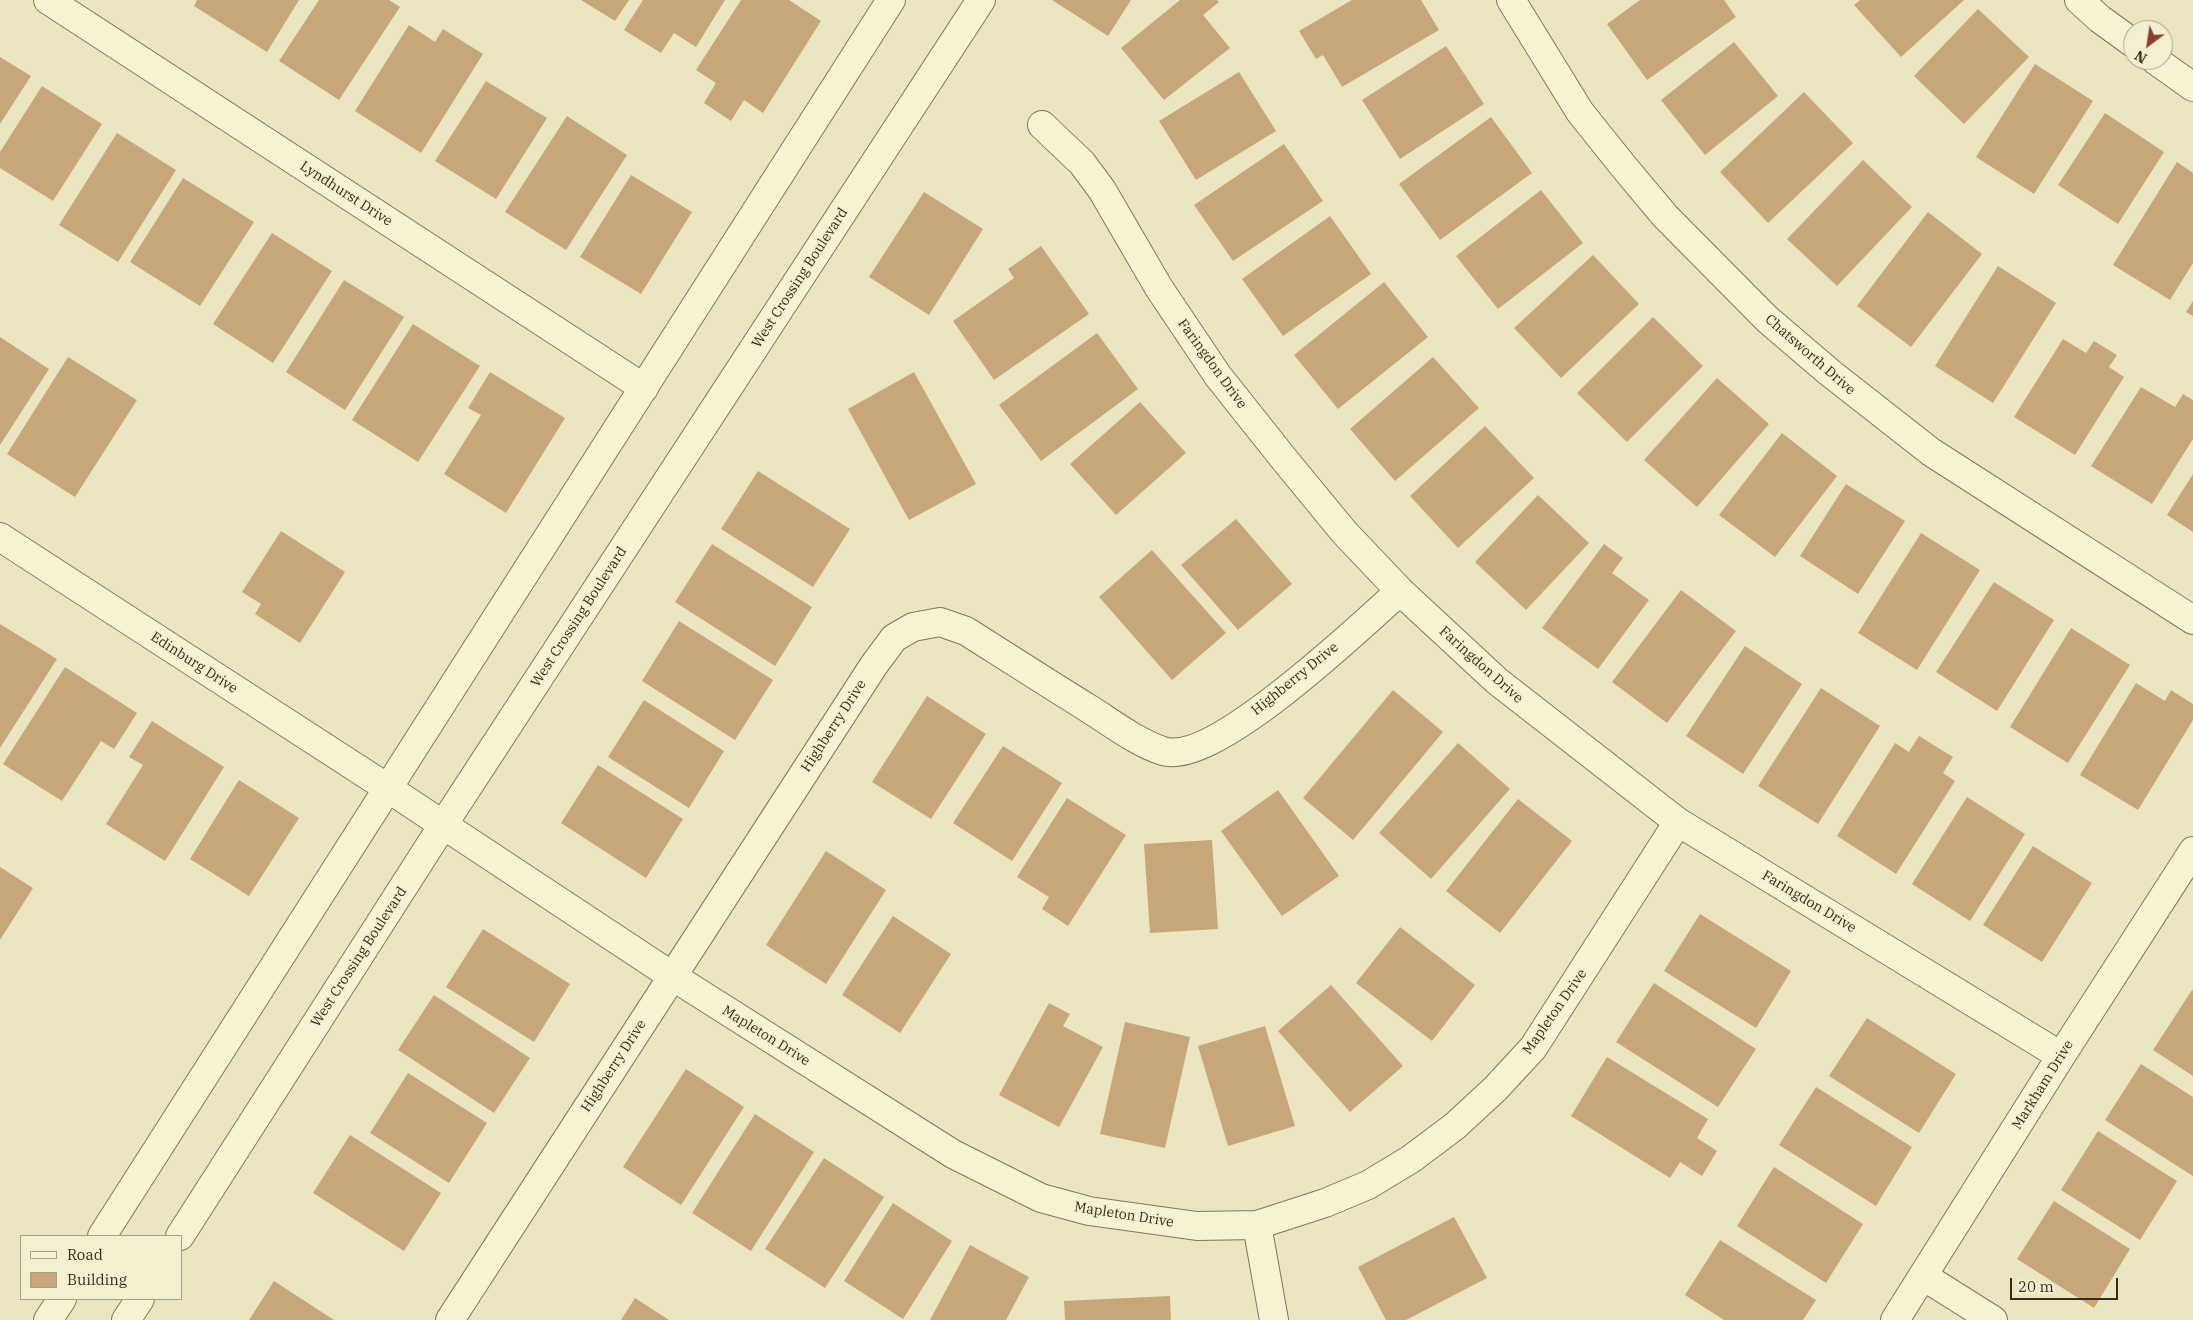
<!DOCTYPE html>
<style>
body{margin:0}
#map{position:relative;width:2193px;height:1320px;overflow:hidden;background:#ebe5c2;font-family:"IBM Plex Serif",serif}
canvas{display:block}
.legend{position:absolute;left:20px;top:1235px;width:162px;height:65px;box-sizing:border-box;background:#f3efd1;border:1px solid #a7a189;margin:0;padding:6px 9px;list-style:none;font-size:15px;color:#342c1d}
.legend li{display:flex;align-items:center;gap:10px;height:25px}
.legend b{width:25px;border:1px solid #a7a189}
.north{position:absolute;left:2123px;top:20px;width:50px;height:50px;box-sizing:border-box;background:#f3efd1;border:1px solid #a7a189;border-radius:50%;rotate:211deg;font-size:14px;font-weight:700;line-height:20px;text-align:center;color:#342c1d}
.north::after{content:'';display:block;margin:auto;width:18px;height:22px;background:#8e3e2e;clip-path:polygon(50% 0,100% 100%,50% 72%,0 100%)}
.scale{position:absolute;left:2010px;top:1278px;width:108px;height:22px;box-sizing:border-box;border:2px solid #342c1d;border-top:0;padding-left:6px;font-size:15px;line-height:18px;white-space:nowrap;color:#342c1d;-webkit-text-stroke:4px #f3efd1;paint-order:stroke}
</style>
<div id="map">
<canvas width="2193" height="1320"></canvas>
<ul class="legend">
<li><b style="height:6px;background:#f6f2d4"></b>Road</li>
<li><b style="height:14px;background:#c7a77a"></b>Building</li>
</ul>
<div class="north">N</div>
<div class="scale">20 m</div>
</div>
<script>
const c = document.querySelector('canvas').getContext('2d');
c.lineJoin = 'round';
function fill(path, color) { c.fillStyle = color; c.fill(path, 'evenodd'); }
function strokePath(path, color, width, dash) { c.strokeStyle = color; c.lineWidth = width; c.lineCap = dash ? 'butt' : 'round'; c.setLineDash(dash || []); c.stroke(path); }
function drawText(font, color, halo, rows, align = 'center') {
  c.font = font + ' "IBM Plex Serif",serif'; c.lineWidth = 4; c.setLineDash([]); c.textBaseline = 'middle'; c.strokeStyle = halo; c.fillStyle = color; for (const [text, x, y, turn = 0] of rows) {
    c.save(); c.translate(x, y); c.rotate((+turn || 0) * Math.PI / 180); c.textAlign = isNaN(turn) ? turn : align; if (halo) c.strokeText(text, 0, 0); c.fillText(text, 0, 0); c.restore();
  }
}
const building = new Path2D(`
 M197 0H299L267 52 194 6Z
 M319 0H389L400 7 339 100 279 61Z
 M581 0H629L615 21Z
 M643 0H725L696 47 674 33 661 53 624 30Z
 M741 0H789L821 21 763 113 744 100 731 121 704 103 716 83 696 70Z
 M1052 0H1131L1108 36Z
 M1180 0H1217L1219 2 1203 15 1230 48 1164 100 1121 48Z
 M1352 0H1421L1439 30 1342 87 1323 55 1316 59 1299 31Z
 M1640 0H1724L1736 17 1647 80 1607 24Z
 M1860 0H1964L1901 57 1854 5Z
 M1978 9 2029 57 1964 124 1914 76Z
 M409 25 435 42 443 29 483 54 421 153 355 111Z
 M1734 42 1778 96 1705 155 1661 100Z
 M1446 46 1484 104 1400 159 1362 100Z
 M0 57 31 76 0 124Z
 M2035 64 2093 101 2034 194 1976 157Z
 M1239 72 1276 131 1196 180 1159 121Z
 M486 81 547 118 496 199 435 161Z
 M42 86 102 124 53 201 0 168V152Z
 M1804 92 1853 143 1768 223 1720 172Z
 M2105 113 2164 152 2118 224 2058 185Z
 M567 116 627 155 566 250 505 212Z
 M1491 117 1532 173 1440 240 1399 184Z
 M117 133 176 170 118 262 59 225Z
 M1284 144 1323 201 1233 261 1194 205Z
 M1863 160 1912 207 1837 286 1787 239Z
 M2177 162 2193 173V263L2170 300 2113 265Z
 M631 175 692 212 641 294 580 257Z
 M183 178 254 222 200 306 130 262Z
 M1541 190 1583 243 1498 309 1456 256Z
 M924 192 983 229 929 315 869 277Z
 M1928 212 1982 254 1911 347 1857 306Z
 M1330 216 1371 274 1283 336 1242 279Z
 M272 233 332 271 273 363 213 324Z
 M1041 246 1089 314 994 380 953 321 1014 278 1008 269Z
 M1593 255 1639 304 1561 378 1514 328Z
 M1998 266 2056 303 1993 403 1935 366Z
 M344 280 404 317 345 410 286 372Z
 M1384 282 1428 337 1338 409 1294 355Z
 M2193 301V316L2186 312Z
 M1653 317 1703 366 1627 442 1577 393Z
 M413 324 480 366 418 462 352 420Z
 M1097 333 1138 389 1041 461 999 405Z
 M0 337 49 369 0 445Z
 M2063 339 2086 353 2094 341 2117 355 2109 367 2124 377 2075 455 2014 417Z
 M68 357 137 400 75 497 7 454Z
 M1433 357 1479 408 1395 481 1350 429Z
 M490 372 565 418 506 513 444 474 481 415 468 408Z
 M914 372 976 484 909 520 848 409Z
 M1717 378 1769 424 1697 507 1644 460Z
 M2141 387 2175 407 2183 394 2193 400V439L2152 504 2091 466Z
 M1140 402 1186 453 1116 515 1070 464Z
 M1485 426 1534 478 1458 548 1410 496Z
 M1782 433 1837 476 1775 557 1719 515Z
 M758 471 850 529 813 587 721 529Z
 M2193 474V532L2167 515Z
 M1846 484 1905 521 1858 594 1800 556Z
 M1538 495 1589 543 1526 610 1475 562Z
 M1236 519 1292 584 1238 630 1181 565Z
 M281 531 345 572 300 643 255 614 261 604 242 592Z
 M1921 533 1980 570 1917 670 1858 633Z
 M712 544 812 607 775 666 675 602Z
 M1604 544 1623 558 1612 573 1649 600 1598 669 1542 628Z
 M1152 550 1226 633 1172 680 1099 597Z
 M1994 582 2054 620 1997 711 1936 672Z
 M1681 590 1736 631 1667 723 1612 682Z
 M679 621 773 680 735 740 642 681Z
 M0 624 57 659 0 748Z
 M2071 628 2130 665 2068 763 2010 727Z
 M1745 646 1802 684 1743 774 1686 736Z
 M65 667 137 713 114 749 101 741 62 801 3 764Z
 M2136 683 2165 701 2171 690 2193 704V720L2138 810 2080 775Z
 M1821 688 1880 726 1818 824 1758 786Z
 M1393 690 1443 732 1353 840 1303 798Z
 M927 696 986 734 931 819 872 782Z
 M644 700 724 751 689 808 608 757Z
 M152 721 224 767 165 861 106 824 143 765 129 757Z
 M1919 736 1953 757 1943 773 1955 781 1896 874 1837 836 1895 743 1909 752Z
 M1458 743 1510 789 1431 879 1379 833Z
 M1003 746 1062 783 1012 861 953 823Z
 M598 765 683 819 646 878 561 823Z
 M239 780 299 818 249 896 190 859Z
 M1278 790 1339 876 1282 916 1221 831Z
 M1967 797 2025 834 1970 921 1912 884Z
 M1067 798 1126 835 1068 926 1042 909 1049 897 1017 877Z
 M1518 799 1572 841 1500 933 1446 891Z
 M1212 840 1218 929 1150 933 1144 844Z
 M2033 846 2092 883 2042 962 1983 925Z
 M826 851 886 890 826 984 766 945Z
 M0 867 33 888 0 940Z
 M1700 914 1791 971 1756 1028 1664 971Z
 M893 916 951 954 900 1033 842 995Z
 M1400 927 1475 985 1432 1041 1356 983Z
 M483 929 570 984 534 1042 446 987Z
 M1654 983 1756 1049 1718 1107 1616 1042Z
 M1331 985 1403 1066 1350 1112 1278 1031Z
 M2192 990 2193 991V1076L2153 1050Z
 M434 995 530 1058 494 1113 398 1050Z
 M1049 1003 1070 1014 1063 1026 1103 1047 1059 1127 999 1095Z
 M1867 1018 1956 1074 1919 1133 1829 1076Z
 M1125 1022 1190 1037 1165 1148 1100 1134Z
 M1265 1026 1295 1126 1228 1146 1198 1046Z
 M1607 1057 1708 1119 1697 1138 1717 1151 1702 1176 1680 1162 1670 1178 1571 1116Z
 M2141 1064 2193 1097V1176L2105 1120Z
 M686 1069 744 1107 681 1205 623 1167Z
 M408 1073 487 1123 449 1183 370 1133Z
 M1816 1087 1912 1147 1876 1206 1779 1145Z
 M755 1114 814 1152 751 1251 692 1213Z
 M2098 1131 2177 1181 2140 1240 2061 1190Z
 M350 1135 441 1193 404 1251 313 1193Z
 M824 1158 884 1197 825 1288 765 1249Z
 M1774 1167 1863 1224 1826 1283 1737 1226Z
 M2054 1201 2130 1249 2094 1308 2017 1259Z
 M893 1203 952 1241 903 1319 844 1281Z
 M1454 1217 1487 1278 1406 1320H1386L1358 1267Z
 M1720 1240 1816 1300 1803 1320H1724L1685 1295Z
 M970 1245 1029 1277 1006 1320H930Z
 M274 1281 334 1320H249Z
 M1170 1296 1171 1320H1065L1064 1301Z
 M635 1298 669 1320H621Z`);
const minor = new Path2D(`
 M48 0 644 388
 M1511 0 1580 112 1624 167 1665 216 1767 319 1829 372 1931 452 2193 620
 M2079 0 2100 19 2133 43
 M2155 60 2193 87
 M1042 125 1082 163 1102 190 1159 288 1218 376 1284 459 1344 532 1400 591 1497 681 1678 822 2061 1056
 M0 537 389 789 672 976 953 1154 1041 1198 1089 1211 1197 1226 1257 1225 1325 1203 1368 1185 1411 1159 1455 1126 1495 1089 1533 1048 1678 822
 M1257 1225 1274 1320
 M1923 1276 1993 1320
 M450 1320 874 665 894 638 913 627 940 622 966 631C1007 657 1049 684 1091 710 1113 724 1138 743 1163 751 1214 767 1361 626 1400 591
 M1895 1320 2061 1056 2193 851`);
const tertiary = new Path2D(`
 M102 1236 891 0
 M180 1236 443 825 981 0
 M48 1320 62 1299
 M126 1320 140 1299`);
const streetNames = [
 ["Lyndhurst Drive",346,194,33],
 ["West Crossing Boulevard",800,278,-57],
 ["Chatsworth Drive",1810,355,41],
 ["Faringdon Drive",1212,364,54],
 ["West Crossing Boulevard",579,617,-57],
 ["Edinburg Drive",194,663,33],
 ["Faringdon Drive",1481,665,42],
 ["Highberry Drive",1295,679,-39],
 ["Highberry Drive",834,726,-57],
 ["Faringdon Drive",1809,902,31],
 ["West Crossing Boulevard",359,957,-57],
 ["Mapleton Drive",1555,1012,-55],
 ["Mapleton Drive",766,1036,32],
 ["Highberry Drive",614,1066,-57],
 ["Markham Drive",2043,1085,-58],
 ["Mapleton Drive",1124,1215,9]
];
fill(building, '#c7a77a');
strokePath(minor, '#83775a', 30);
strokePath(tertiary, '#83775a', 30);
strokePath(minor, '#f6f2d4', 28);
strokePath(tertiary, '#f6f2d4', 28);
drawText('14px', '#342c1d', '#f3efd1', streetNames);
</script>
